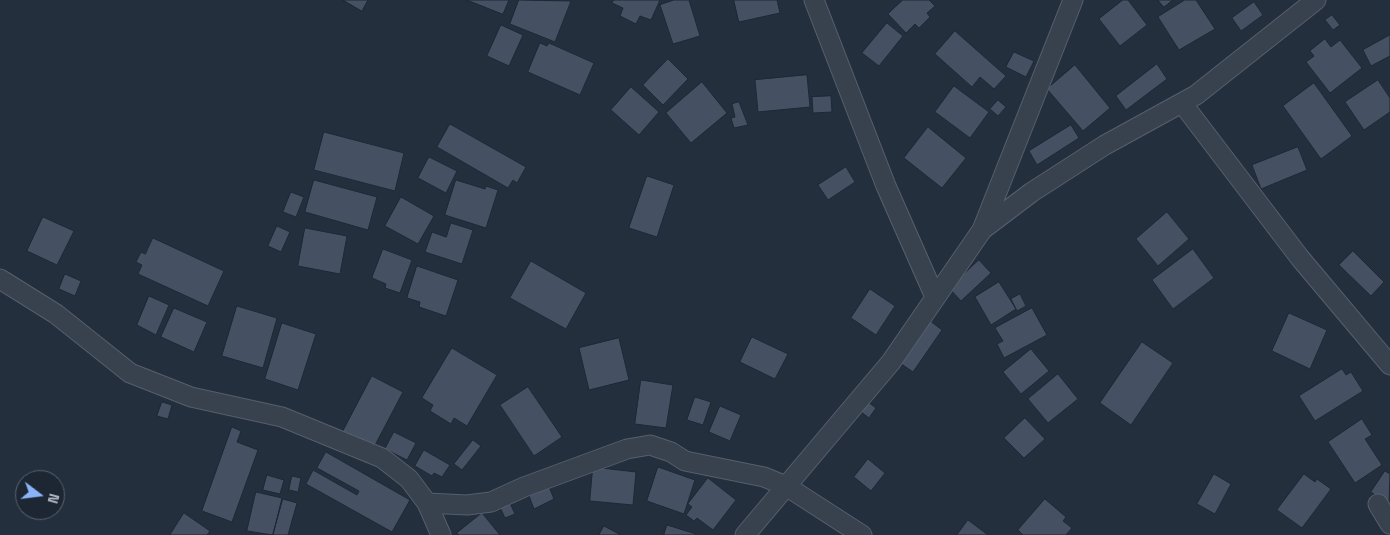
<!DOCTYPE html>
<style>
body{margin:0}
#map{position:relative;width:1390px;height:535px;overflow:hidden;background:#242f3e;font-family:"Space Grotesk",sans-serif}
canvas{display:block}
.north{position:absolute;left:15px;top:470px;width:50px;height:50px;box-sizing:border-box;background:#1d2633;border:1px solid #59626f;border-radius:50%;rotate:105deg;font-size:14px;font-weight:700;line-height:20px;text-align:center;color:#b4bcc9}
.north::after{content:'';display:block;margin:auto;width:18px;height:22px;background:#8ab4f8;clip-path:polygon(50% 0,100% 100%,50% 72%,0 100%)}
</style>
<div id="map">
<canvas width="1390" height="535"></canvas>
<div class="north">N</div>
</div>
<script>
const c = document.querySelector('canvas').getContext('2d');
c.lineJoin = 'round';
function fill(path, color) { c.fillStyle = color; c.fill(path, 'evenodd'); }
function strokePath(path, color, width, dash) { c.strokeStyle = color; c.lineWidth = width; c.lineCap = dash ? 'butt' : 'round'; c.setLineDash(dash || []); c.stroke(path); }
const building = new Path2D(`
 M343 0H368L362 11Z
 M467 0H509L503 14Z
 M519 0 571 1 555 42 510 24Z
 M614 0H660L651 20 640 16 636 24 620 16 623 8 612 3Z
 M674 0H689L700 36 673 44 660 5Z
 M734 0H777L780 13 739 22Z
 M903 0H929L935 6 927 13 930 17 919 28 915 24 906 33 888 14Z
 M1123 0H1128L1147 25 1120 46 1099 19Z
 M1158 0H1173L1164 7Z
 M1185 0H1196L1215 29 1179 50 1158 17Z
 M1254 2 1263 15 1241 31 1232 18Z
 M1332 15 1340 25 1333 30 1325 20Z
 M887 23 903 36 879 66 862 53Z
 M501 25 523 35 509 66 487 56Z
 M955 31 1006 76 994 89 980 77 972 87 935 54Z
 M1390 35V56L1371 66 1363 50Z
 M1325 39 1331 47 1340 40 1362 68 1330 93 1306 62 1314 56 1310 51Z
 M540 43 547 46 549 43 594 63 580 95 528 72Z
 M1014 52 1034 61 1026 77 1006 67Z
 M668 59 688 79 663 105 643 85Z
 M1157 64 1167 79 1126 110 1116 96Z
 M1075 65 1110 108 1083 131 1047 89Z
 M807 75 810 107 758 112 755 80Z
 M1378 80 1390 98V112L1364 130 1345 102Z
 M702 82 727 113 691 143 666 113Z
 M1314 83 1352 136 1321 159 1283 106Z
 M954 86 989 112 970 138 935 112Z
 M631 87 659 112 639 135 611 110Z
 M831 96 832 112 813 113 812 97Z
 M998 100 1006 107 998 116 990 109Z
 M739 102 748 125 734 128 731 118 735 117 732 104Z
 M450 124 526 167 517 183 513 180 508 188 437 147Z
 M1071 125 1079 138 1037 165 1029 151Z
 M928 127 966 158 942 188 904 158Z
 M324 132 404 153 395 191 314 170Z
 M1298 147 1307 170 1261 189 1252 165Z
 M429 157 457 171 446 193 418 178Z
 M846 167 855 182 828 200 818 185Z
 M647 176 674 185 657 237 629 228Z
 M314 180 377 197 368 230 305 212Z
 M456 180 485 189 486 186 498 190 486 228 445 215Z
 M291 192 304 197 296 217 283 212Z
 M401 197 434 216 418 244 385 226Z
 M1167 212 1189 239 1158 266 1136 239Z
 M43 217 74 231 57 265 27 251Z
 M451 223 473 230 462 264 425 252 432 232 446 237Z
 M277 226 290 232 281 252 268 246Z
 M305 228 347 236 340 274 298 266Z
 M153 238 224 271 208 306 138 274 142 265 136 262 141 252 145 254Z
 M383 249 412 260 400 293 385 288 386 284 372 278Z
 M1193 249 1214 278 1173 309 1152 280Z
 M1353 251 1384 282 1371 296 1339 265Z
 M979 260 991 273 961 301 949 288Z
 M531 261 586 293 566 329 510 298Z
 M417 266 458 280 446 316 419 307 420 302 407 298Z
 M65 274 81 281 75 296 59 289Z
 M999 282 1016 309 991 325 975 297Z
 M870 289 895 306 876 335 851 318Z
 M1020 294 1026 306 1017 311 1011 299Z
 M149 296 169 305 156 335 137 325Z
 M237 306 277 318 263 368 222 356Z
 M174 308 207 322 194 352 161 337Z
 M1032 308 1047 335 1004 358 997 344 1003 341 995 328Z
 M1289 313 1327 330 1310 369 1272 351Z
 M929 320 942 330 913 372 900 363Z
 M282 323 316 334 298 390 265 379Z
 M752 337 788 354 775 379 740 362Z
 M619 338 629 380 589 390 579 348Z
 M1142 342 1173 363 1131 425 1100 403Z
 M452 348 497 375 467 426 454 418 451 424 430 411 433 405 422 398Z
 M1031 349 1049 371 1021 394 1003 372Z
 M1342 369 1346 375 1351 372 1363 391 1315 421 1299 396Z
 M1058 374 1078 399 1048 423 1028 399Z
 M372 376 403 392 373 449 342 433Z
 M641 380 673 385 666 428 635 424Z
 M528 387 562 437 534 456 500 405Z
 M695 397 711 402 703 425 687 420Z
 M863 398 876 408 869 418 856 408Z
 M162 402 172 405 168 419 157 416Z
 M720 406 741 415 730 441 709 432Z
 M1025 418 1045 439 1024 458 1004 438Z
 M1362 419 1372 435 1365 439 1382 465 1355 483 1328 442Z
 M232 427 241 431 237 442 258 450 232 522 202 511Z
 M394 432 416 443 407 460 385 449Z
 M473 440 481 446 462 470 454 464Z
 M424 450 450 465 442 477 434 473 432 476 415 466Z
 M326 452 410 500 392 532 306 484 313 470 357 495 359 491 317 468Z
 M868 459 885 473 871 491 854 477Z
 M593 467 636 472 633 505 590 501Z
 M658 467 695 480 684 514 647 501Z
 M1385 471 1390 474 1389 505 1371 492Z
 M1214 474 1231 484 1215 514 1197 504Z
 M1304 474 1315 482 1317 479 1331 489 1302 528 1277 510Z
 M267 475 284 480 280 494 263 490Z
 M292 476 301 478 298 492 289 490Z
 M708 478 736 500 713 530 697 518 694 521 686 515 692 507 688 504Z
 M549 487 554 499 534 509 529 496Z
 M256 492 282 498 273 535 247 531Z
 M283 499 297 503 288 535H273Z
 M508 499 515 514 505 518 498 503Z
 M1045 499 1066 517 1063 521 1072 528 1066 535H1023L1018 530Z
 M184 513 210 531 207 535H170Z
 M482 513 500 535H459L457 533Z
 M968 520 988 535H957Z
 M667 525 696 534V535H664Z
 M604 526 621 535H599Z`);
const street = new Path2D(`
 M814 0 886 186 935 297
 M1182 103 1300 258 1390 365
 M983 229 1032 192 1105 145 1196 95 1316 0
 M0 279 56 314 130 373 191 397 282 417 382 458 409 479 427 503 441 535
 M427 503 467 505 491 502 524 487 627 449 650 445 671 452 685 461 764 477 786 486 862 535
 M1378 504 1390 524
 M745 535 891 362 982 230 1073 0`);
fill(building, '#455162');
strokePath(building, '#1f2835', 1);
strokePath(street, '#565f6c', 21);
strokePath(street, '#38414e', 19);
</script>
